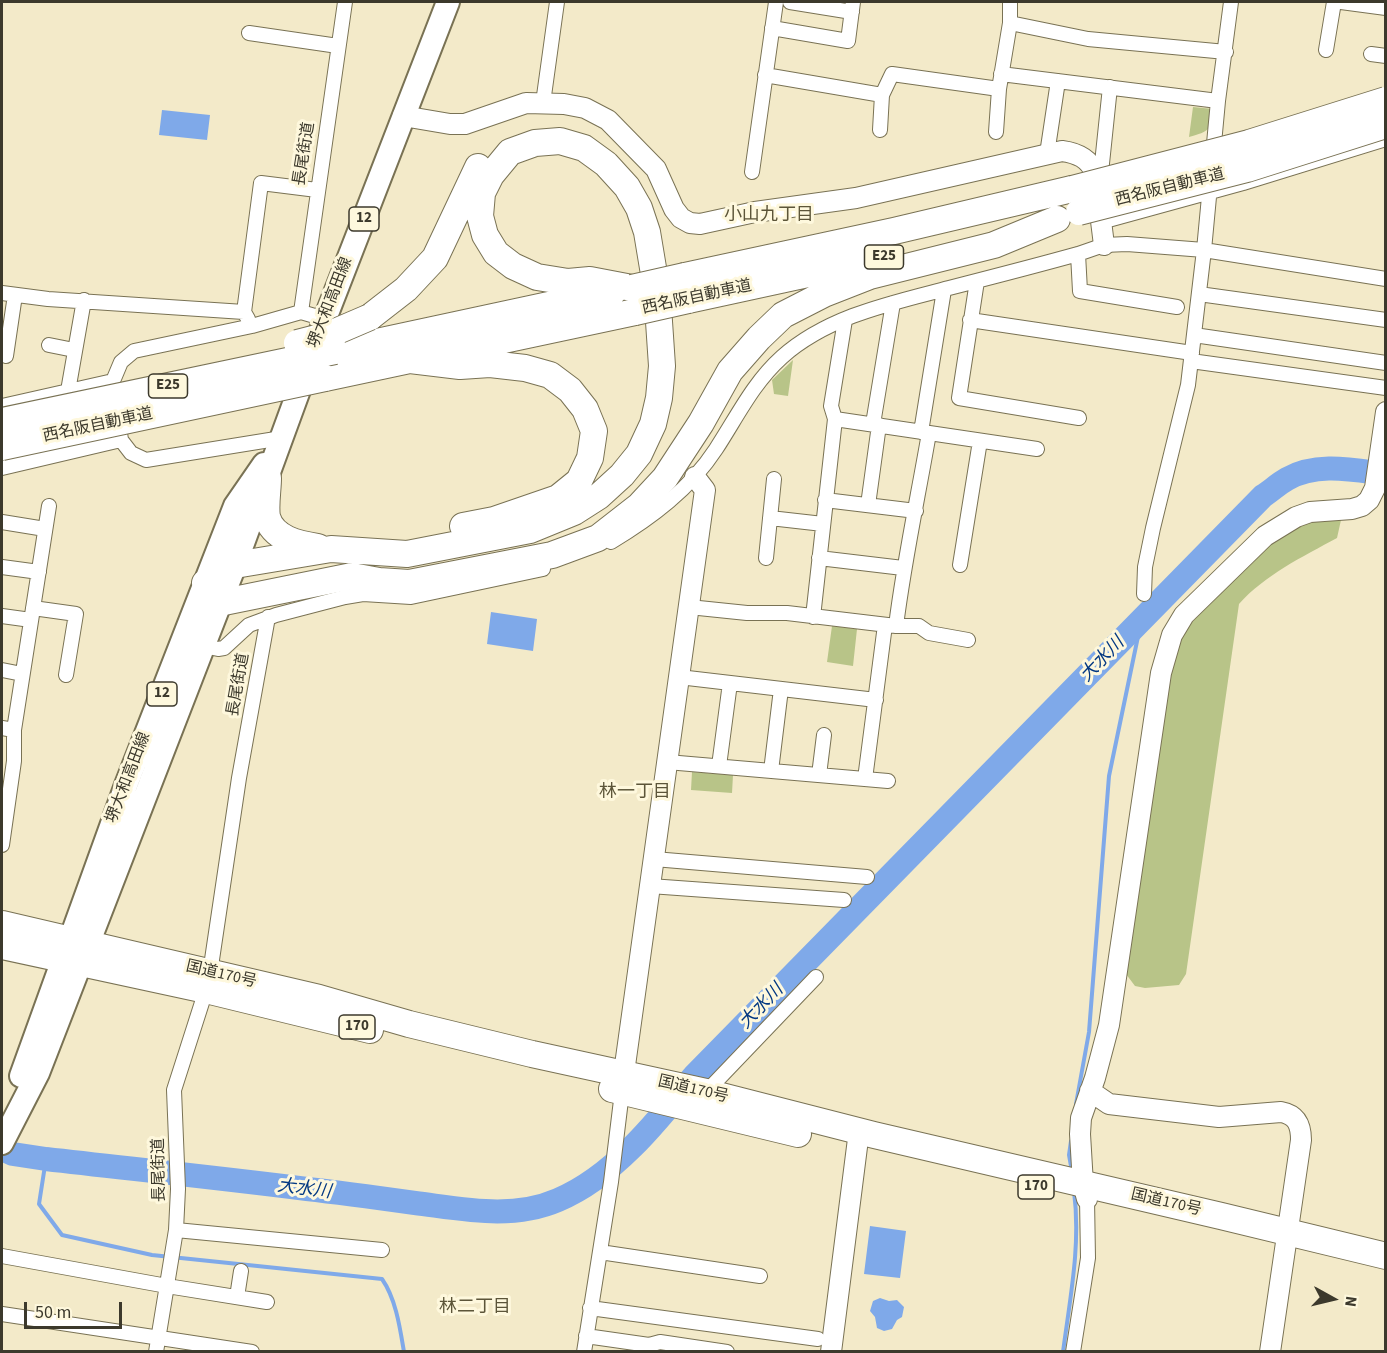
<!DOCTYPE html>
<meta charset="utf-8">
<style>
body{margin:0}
#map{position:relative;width:1387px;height:1353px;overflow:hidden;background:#f3eac9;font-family:"Source Sans 3",sans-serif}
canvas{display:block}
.frame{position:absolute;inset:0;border:3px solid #3c392c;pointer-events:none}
.north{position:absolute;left:1303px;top:1269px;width:60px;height:60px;-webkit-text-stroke:4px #fef8dd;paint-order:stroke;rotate:98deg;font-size:16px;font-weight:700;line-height:24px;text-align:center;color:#3c392c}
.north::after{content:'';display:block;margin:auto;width:21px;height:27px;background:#3c392c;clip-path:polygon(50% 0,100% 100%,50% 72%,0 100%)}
.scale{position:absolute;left:24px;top:1302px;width:98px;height:27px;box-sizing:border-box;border:3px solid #3c392c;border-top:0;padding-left:8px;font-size:18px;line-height:21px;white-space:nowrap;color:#3c392c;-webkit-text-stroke:4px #fef8dd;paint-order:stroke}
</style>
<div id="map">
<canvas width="1387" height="1353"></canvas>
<div class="frame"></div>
<div class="north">N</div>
<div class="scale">50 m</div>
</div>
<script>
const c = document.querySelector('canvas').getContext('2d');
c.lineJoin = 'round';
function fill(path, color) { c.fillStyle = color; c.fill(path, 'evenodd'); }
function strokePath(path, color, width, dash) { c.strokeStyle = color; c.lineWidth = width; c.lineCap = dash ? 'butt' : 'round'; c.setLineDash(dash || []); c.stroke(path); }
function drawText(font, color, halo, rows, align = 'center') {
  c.font = font + ' "Source Sans 3","Noto Sans JP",sans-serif'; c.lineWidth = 6; c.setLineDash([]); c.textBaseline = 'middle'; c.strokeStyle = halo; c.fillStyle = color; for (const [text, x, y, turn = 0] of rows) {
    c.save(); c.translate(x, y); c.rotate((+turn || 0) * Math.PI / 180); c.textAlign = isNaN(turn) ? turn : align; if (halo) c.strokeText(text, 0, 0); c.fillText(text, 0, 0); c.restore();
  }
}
const green = new Path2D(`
 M1193 107 1213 109C1210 131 1210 131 1189 137Z
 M793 360 788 396 774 394 772 380Z
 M1341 520 1337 538C1302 557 1265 575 1239 604L1186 974 1179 985 1145 988 1135 986 1126 974 1166 697 1174 654 1182 633 1262 547 1299 523Z
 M832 626 857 629 853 666 827 662Z
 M692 772 733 775 732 793 691 790Z`);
const water = new Path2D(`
 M162 110 210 115 207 140 159 135Z
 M491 612 537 619 533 651 487 644Z
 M870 1226 906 1231 900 1278 864 1274Z
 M880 1298 889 1301 897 1300 904 1307 902 1317 897 1320 892 1329 884 1331 877 1328 875 1317 870 1311 873 1301Z`);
const stream = new Path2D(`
 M1076 1104 1089 1032 1109 776 1141 622
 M1071 1141 1069 1155 1072 1172
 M46 1159 39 1204 62 1235 152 1255 382 1279C396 1299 400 1328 404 1352
 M1063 1352C1070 1298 1081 1245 1074 1191`);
const river = new Path2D(`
 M2 1149 13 1154 46 1159C133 1169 220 1178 307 1189 343 1193 379 1198 415 1203 463 1209 512 1220 558 1200 613 1177 657 1122 694 1076L1263 496C1271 491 1278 484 1287 479 1317 462 1353 470 1386 474`);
const street = new Path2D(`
 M790 2 852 12
 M1341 2 1386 8
 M1010 23 1088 39 1226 52
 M772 28 848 41 853 2
 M249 33 338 46
 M1326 50 1334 2
 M1371 54 1386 56
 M1001 74 1218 101
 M765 75 882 95
 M543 103 557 2
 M880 130 882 95 892 74 999 89
 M996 132 999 89 1010 23V2
 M1047 154 1058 81
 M752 172 776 2
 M1101 173 1110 87
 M1101 222 1243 183 1386 139
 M1078 254 1080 291 1177 307
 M977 281 959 398 1079 418
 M2 293 48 299 244 312
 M1199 294 1386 320
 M301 312 345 2
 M248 319 244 312 261 183 317 190
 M970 320 1192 353
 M1194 335 1386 363
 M49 345 74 350
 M6 356 15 295
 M1191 361 1386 388
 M68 391 84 300
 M2 406 113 381
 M835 419 1037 449
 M873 424 893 303
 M921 432 944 290
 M282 438 146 460 131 453 121 440 113 381 121 362 134 351 252 326 301 312 325 319
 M2 468 121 440
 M825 500 916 511
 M868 505 879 425
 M770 518 823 524
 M2 522 45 529
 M611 542C651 518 690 489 716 449 737 417 753 383 782 357 828 316 892 303 949 288 992 277 1035 266 1078 254L1104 245 1127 244 1204 250 1386 279
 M766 558 774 479
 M819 558 903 568
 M960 565 980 441
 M2 567 39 572
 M1144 594 1145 567 1153 528 1188 385 1204 250 1218 101 1231 2
 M689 607 747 613H787L896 626H919L929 633 968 640
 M33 608 76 614 66 675
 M2 616 31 620
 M813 617 835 419 831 406 845 320
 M896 626C904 561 918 497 929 433
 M203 646 218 649 224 648 249 625 276 615 345 597 363 594 411 597 543 569
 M2 670 22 674
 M679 677 876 700
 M2 728 14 730 49 506
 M667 762 888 781
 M719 766 730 683
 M771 771 781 689
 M819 775 824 735
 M865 779 885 625
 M2 845 14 761V730
 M654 859 867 877
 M650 886 844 900
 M210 973 239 778 268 617
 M706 1092 816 977
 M176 1230 382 1250
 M600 1252 760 1276
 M2 1256 167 1286 267 1302
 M237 1297 241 1271
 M590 1308 818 1339
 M2 1314 252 1352
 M586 1336 649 1345 660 1342 727 1352
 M156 1352 176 1230 178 1189 174 1090 206 990
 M584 1352 611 1182 622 1092
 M1073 1352 1088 1258 1087 1199`);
const secondary = new Path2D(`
 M403 116 450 124H465L526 103 564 104 585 108 608 120 656 169 674 209 681 218 690 223 700 224 755 212 856 198 1062 151C1077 153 1089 158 1095 173L1104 245
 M622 1087 705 490 695 477
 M1090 1091 1109 1104 1219 1117 1281 1112C1297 1115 1301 1125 1301 1140L1270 1352
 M1087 1199 1083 1184 1080 1134 1081 1118 1095 1078 1109 1025 1161 673 1172 635 1184 615 1265 536 1296 517 1310 512 1352 509 1362 506 1369 500 1375 488 1386 412
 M831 1352 859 1131`);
const primary = new Path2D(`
 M21 1076 126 785 235 506 264 464
 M2 1143 38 1073 235 565 325 319 448 2`);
const highway = new Path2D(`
 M685 276 894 231 1072 189
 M632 288 590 280 568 282 537 277 513 266 496 253 485 235 480 216 482 193 491 175 510 152 535 143 560 141 584 148 606 164 627 187 639 208 647 232 657 292 662 366 659 398 653 424 639 454 622 475 599 496 574 512 530 530 407 554 331 549 235 565 205 583 219 603 352 576 379 581 409 583 552 555 598 538 639 506 665 478 701 423 730 371 759 338 783 315 824 294 870 276 994 245 1057 219
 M688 300 886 257
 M370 317 406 289 435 258 478 167
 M335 351 614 291
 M410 360 460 366 490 364 525 368 550 375 570 390 585 409 594 431 590 458 579 481 558 498 494 520 463 526
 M325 378 635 312
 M268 478C268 490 265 505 267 517 273 539 299 544 318 547
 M2 924 319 998 409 1024 532 1054 706 1092 874 1135 1221 1216 1386 1256
 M2 946 206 990 370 1030
 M612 1089 798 1134`);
const highwayBridge = new Path2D(`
 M1072 189 1249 143 1386 100
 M1079 212 1247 169 1386 125
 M632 288 685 276
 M635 312 688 300
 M297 343 328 335 370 317
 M2 421 335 351
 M2 447 325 378`);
const shields = [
 [364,219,30],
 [884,257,39],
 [168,386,39],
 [162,694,30],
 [357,1027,36],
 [1036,1187,36]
];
const shieldNames = [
 ["12",364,219],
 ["E25",884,257],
 ["E25",168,386],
 ["12",162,694],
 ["170",357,1027],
 ["170",1036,1187]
];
const streetNames = [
 ["長尾街道",305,154,-81],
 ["西名阪自動車道",1170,188,-14],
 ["西名阪自動車道",697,298,-12],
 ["堺大和高田線",331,303,-69],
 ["西名阪自動車道",98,426,-12],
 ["長尾街道",239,685,-80],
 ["堺大和高田線",129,778,-69],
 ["国道170号",221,975,13],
 ["国道170号",693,1090,13],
 ["長尾街道",160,1170,-91],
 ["国道170号",1166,1203,13]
];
const neighbourhoodNames = [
 ["小山九丁目",769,216],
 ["林一丁目",635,793],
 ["林二丁目",475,1308]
];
const waterNames = [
 ["大水川",1103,660,-46],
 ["大水川",762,1007,-46],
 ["大水川",304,1190,7]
];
fill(green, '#b8c488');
fill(water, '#7fa9e9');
strokePath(stream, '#7fa9e9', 4);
strokePath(river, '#7fa9e9', 24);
strokePath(street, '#797254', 16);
strokePath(secondary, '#797254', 22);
strokePath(primary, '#797254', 26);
strokePath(highway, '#797254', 28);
strokePath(street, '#fff', 14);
strokePath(secondary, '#fff', 20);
strokePath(primary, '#fff', 22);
strokePath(highway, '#fff', 26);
strokePath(highwayBridge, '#797254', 28, []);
strokePath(highwayBridge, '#fff', 26);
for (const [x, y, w] of shields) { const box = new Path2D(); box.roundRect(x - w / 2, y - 12, w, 24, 4.5); c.fillStyle = '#fef8dd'; c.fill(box); strokePath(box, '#3c392c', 1.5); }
drawText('bold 15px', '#3c392c', null, shieldNames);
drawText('16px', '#3c392c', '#fef8dd', streetNames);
drawText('18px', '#5c5539', '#fef8dd', neighbourhoodNames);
drawText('italic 18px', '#033882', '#fef8dd', waterNames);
</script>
